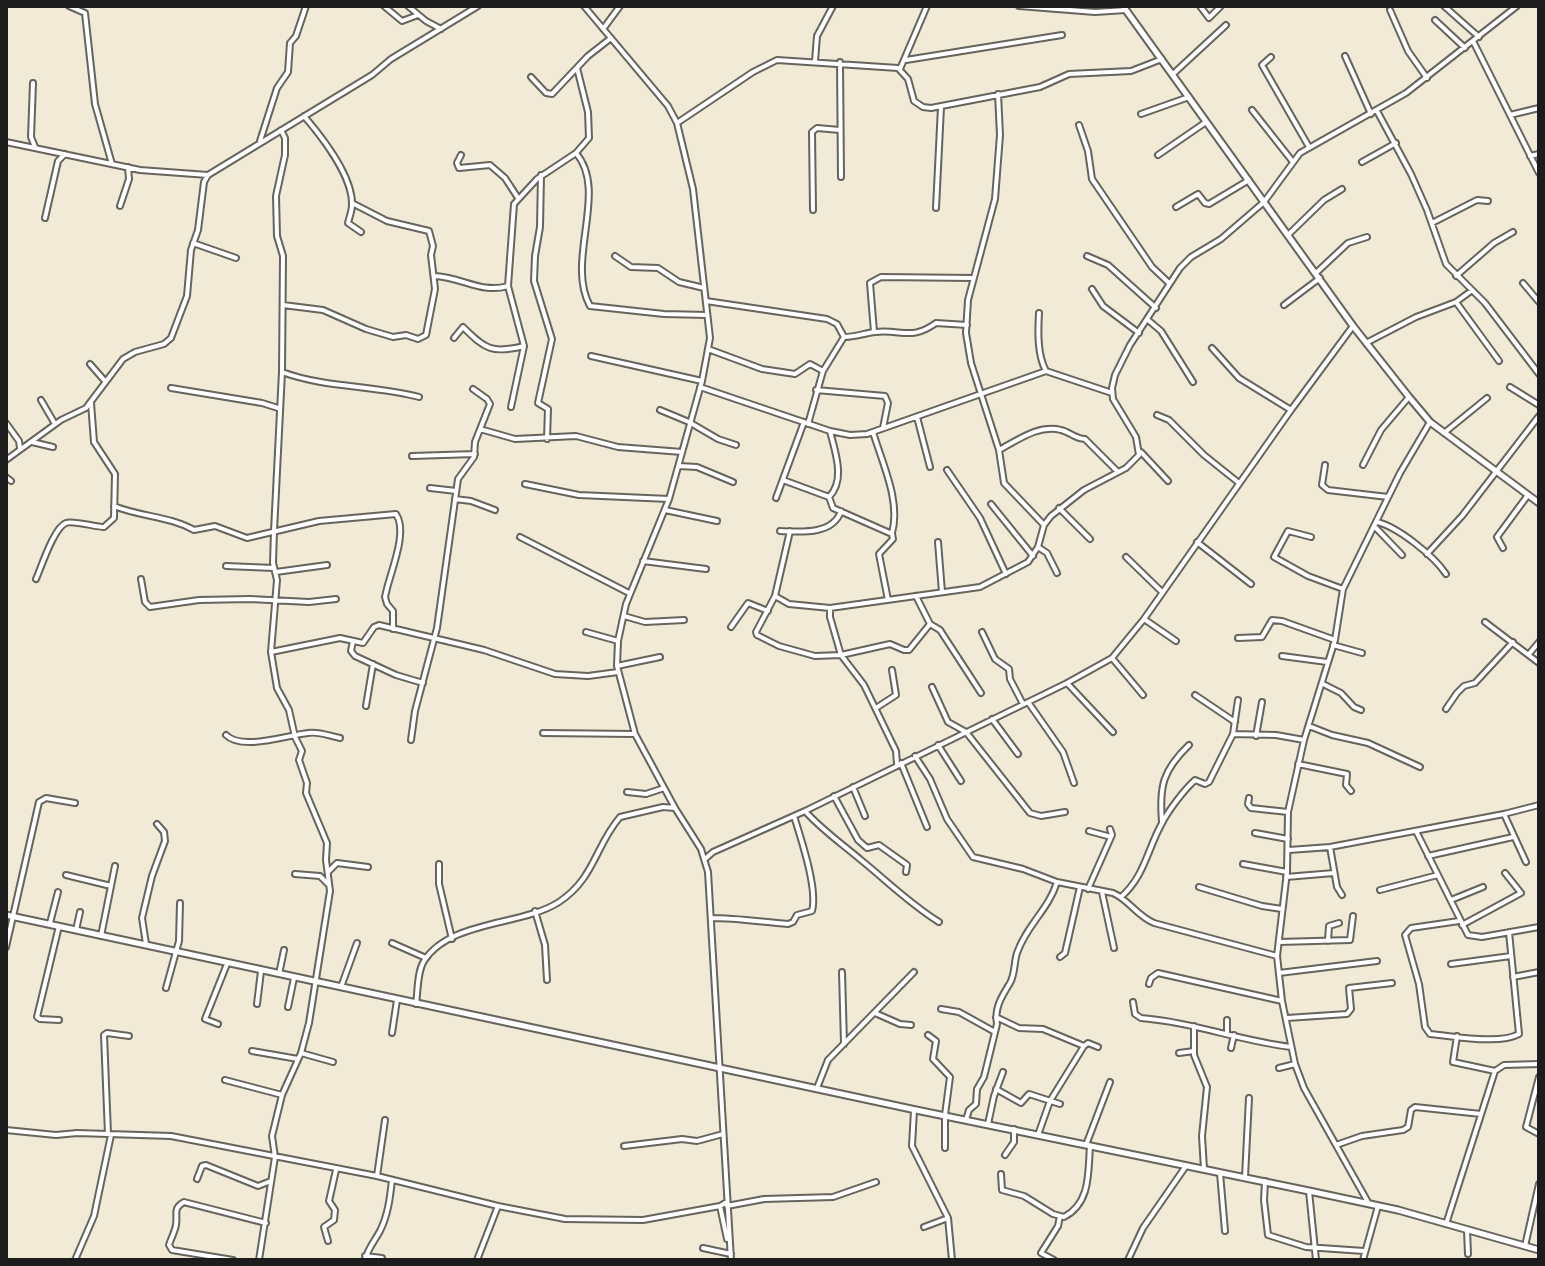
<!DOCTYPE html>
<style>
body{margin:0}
#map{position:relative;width:1545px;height:1266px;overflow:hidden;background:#f0ead6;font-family:Mynerve,sans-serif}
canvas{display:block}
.frame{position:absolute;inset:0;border:8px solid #1c1c1c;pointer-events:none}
</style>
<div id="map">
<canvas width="1545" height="1266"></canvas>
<div class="frame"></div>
</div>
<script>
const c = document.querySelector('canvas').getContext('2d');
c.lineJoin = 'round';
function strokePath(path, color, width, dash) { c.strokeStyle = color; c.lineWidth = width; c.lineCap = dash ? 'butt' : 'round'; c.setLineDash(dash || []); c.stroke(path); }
const minor = new Path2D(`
 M69 6 85 13 95 104 112 164
 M384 6 402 21 418 15
 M408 6 426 21 441 29
 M584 6 668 106 677 123 693 189 710 338 702 381 669 499 626 604 618 641 617 666 635 734 675 808 701 849 708 872 731 1260
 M1019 6 1095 12 1126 10
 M1200 6 1209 18 1221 6
 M1444 6 1479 37
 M1390 10 1408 51 1427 78
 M1435 20 1465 48
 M603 29 620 6
 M1473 41 1539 173
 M1345 56 1371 114
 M1271 57 1262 65 1309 147
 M906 60 1062 35
 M815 61 817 36 833 6
 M840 62 841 177
 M900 69 927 6
 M1173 74 1226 25
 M531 77 546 93 552 94 588 56 611 38
 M33 83 31 137 35 147
 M998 94 1000 135 995 199 968 300 966 333 971 363 999 450 1004 483 1044 525
 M1252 110 1293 162
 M1377 111 1411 174 1427 210 1446 264 1485 303 1539 374
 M1141 114 1189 97
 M1510 115 1539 108
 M304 116C322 137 353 177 352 205 352 211 349 218 348 223L361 232
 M677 123 753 72 777 60 898 68 908 79 914 101 923 107 931 108 1040 87 1069 74 1131 71 1162 59
 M1079 125 1088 151 1092 179 1152 267 1169 283
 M260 141 277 88 288 72 290 43 296 36 306 6
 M6 142 140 170 208 175 372 75 391 59 478 6
 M576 153C609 191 565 261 590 306L664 314 707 315
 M461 155 457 163 459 168 490 165 505 178 518 198
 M1158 155 1206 122
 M1530 156 1539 154
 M1362 162 1396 143
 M541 175 540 227 535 256 534 281 552 339 538 403 548 409 547 439
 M120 206 129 179 128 167
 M1176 207 1198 194 1205 203 1209 204 1249 180
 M936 208 941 107
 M813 210 812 132 817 128 840 130
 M45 218 58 161 65 154
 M1432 223 1477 200 1488 201
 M1288 235 1324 200 1342 189
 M193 243 236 258
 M615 256 631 267 658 268 679 282 704 288
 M1087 256 1108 265 1156 308
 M1316 273 1348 243 1367 237
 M434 276C462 277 481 294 508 286
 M1456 276 1494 243 1513 232
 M1523 283 1539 302
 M1092 289 1103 306 1139 333
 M706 301 827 319 837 324 844 337
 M1456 302 1499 361
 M283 305 323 310 366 329 393 337 406 335 418 339 426 335 435 289 431 255 433 246 429 231 387 221 352 203
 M1284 305 1320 278
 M1039 313C1038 330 1037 355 1046 371
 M1148 320 1161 331 1193 382
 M874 332 870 283 881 277 973 278
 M844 337C855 337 865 333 875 332 902 329 911 341 936 323L967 325
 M454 338 463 327C485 349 492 354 524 346
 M1366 343 1416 317 1456 302 1471 291
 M1212 348 1239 378 1291 410
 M708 349 762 369 795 374 810 364 823 371
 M591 356 702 381
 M90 364 104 380
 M282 372C325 388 374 385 419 397
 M700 387 830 431 850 435 867 434 1046 371 1112 393
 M1510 387 1539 405
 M171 388 262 403 278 408
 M816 390 885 396 888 403 883 428
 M41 400 55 424
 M511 407 524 346 508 286 514 204 537 179 576 153 589 138 588 112 577 68
 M660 410 689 422 718 439 736 445
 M1157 415 1169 420 1204 455 1239 483
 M917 417 930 467
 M6 423 19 441 20 448
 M808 424 823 371 844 337
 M480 429 515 439 576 436 618 447 682 452
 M873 432C882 463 901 501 892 533
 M1444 433 1487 398
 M32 442 53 447
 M999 450C1018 440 1039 424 1061 430 1070 432 1075 439 1085 439L1118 472
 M1141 452 1168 481
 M412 456 475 454
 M6 460 61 420 86 408 123 359 135 352 164 344 171 338 187 296 191 250 198 230 204 182 208 175
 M1325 465 1322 485 1328 490 1388 497
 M1363 465 1381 430 1409 397
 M679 466 697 467 733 482
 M947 470 980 518 1006 574
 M6 477 11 481
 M783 480 829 497
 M525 484 579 495 669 499
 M430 488 456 491
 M829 497 833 508 892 534 893 539 879 554 888 600
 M829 497C846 480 835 452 830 431
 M776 498 804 422
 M455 499 471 501 495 510
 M991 504 1033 556
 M114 506C141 517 169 516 194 530L215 526 247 538 319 521 396 514C409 533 389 574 385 597L387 604 393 611V629
 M1059 508 1090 539
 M665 510 717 521
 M1377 522C1398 527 1434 556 1446 574
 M1375 527 1402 555
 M780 531C801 532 833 535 841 511
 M790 531 775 596 756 632 757 635 779 646 815 656 841 655 890 644 904 650H909L930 624
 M520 537 629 593
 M1311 537 1288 531 1274 557 1308 576 1343 589
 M938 542 942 592
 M1197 542 1251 584
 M1038 547 1047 553 1057 573
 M1503 548 1497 537 1528 495
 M1427 554 1462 516 1539 416
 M1126 557 1162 592
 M643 561 706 569
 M226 566 274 568
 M276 572 327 565
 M36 579C41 568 54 527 66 523 72 520 96 527 104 527L114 518 115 474 94 442 91 403
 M141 579 145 602 150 607 199 600 250 599 309 602 336 599
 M775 596 789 604 830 608 980 587 1028 562 1038 547 1044 525 1051 516 1084 490 1126 468 1139 455 1136 437 1113 399 1112 388 1115 375 1130 345 1180 268 1191 257 1221 239 1264 202 1300 153 1406 93 1517 6
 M916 596 930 624 940 630 981 693
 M830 608V617L841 655 864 685 896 751 897 764
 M624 616 645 622 684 620
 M1144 619 1176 641
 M1485 622 1539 663
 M731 627 748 603 768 611
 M586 632 618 641
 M982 632 995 659 1009 669 1010 679 1023 704
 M1238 638 1262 637 1272 620 1282 621 1335 640
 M353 641 351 651 355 656 396 675 423 683
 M1333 645 1362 653
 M271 652 340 638 363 643 374 627 379 625 484 650 555 674 588 676 618 672
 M1529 654 1539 642
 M1282 656 1327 662
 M1112 658 1143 695
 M617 666 660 657
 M1067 683 1113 732
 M1323 684 1341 693 1354 707 1361 710
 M932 687 948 722 966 732 1030 813 1041 816 1065 812
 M1195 695 1235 722
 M1028 702 1063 752 1074 783
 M366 706 373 664
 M876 708 896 695 892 670
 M1446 709 1457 693 1464 686 1475 683 1513 642
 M992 719 1018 754
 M1309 726 1332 735 1368 743 1420 767
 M543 733 635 734
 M1233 734 1276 735 1304 740
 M226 735C242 751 288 735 308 733 318 731 330 736 340 738
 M1256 736 1262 702
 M411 740 415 711 437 628 458 479 474 457 475 442 490 404 487 399 473 389
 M938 745 961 781
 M915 756 930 779 947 819 973 857 1023 869 1057 882 1113 893C1129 900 1137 916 1154 923L1277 956
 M901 763 927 827
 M1298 764 1347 774 1346 785 1351 791
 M853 787 865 816
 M627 792 646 794 664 788
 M834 796 858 840 867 848 879 845 907 865 906 872
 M1249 798 1248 804 1251 808 1288 812
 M805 811C822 830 841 843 861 860 887 881 910 904 939 922
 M1504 814 1526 862
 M1162 822C1159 786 1163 770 1189 745
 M1089 831 1111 837
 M1416 831 1468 935 1482 937 1539 927
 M1255 833 1288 839
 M1330 847 1337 887 1342 895
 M1289 850 1330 847 1504 814 1539 805
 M1428 856 1513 837
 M705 859 713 852 805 811 1067 683 1112 658 1144 619 1291 410 1353 326
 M439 864V884L452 939
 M1243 864 1287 872
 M329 871 337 863 368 867
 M295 874 320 876 329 885
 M66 875 111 886
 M1286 877 1334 873
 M1199 887 1262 906 1282 909
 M1088 889 1112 835 1110 829
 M1380 890 1438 875
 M1102 892 1114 948
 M1121 897C1144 877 1147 851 1161 825 1168 811 1183 791 1195 780L1205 784 1209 782 1233 734 1238 700
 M1451 900 1483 887
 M535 911 545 945 547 980
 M711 918C737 918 762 922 788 924L793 922 797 915 812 911C818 889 801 839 794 816
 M1459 921 1411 928 1405 935 1419 984 1425 1027 1430 1034C1454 1036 1499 1045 1519 1034L1509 932
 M50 923 58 892
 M1462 925 1521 893 1505 873
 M76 930 80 912
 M101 936 115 866
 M1328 941 1329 926 1339 923
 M1279 942 1350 940 1353 916
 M392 943 426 958
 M146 944 142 918 152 876 165 841 164 832 157 824
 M6 947 39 802 46 798 75 803
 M1060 957 1065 953 1080 887
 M1451 964 1511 956
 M842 972 844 1044
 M1279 973 1377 961
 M279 974 284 950
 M1513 977 1539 972
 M1149 984 1151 978 1158 973 1282 1001
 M341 987 357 943
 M166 988 179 941 180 903
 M1133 1002 1135 1014 1141 1018C1192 1022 1240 1041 1291 1047
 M257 1004 261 971
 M416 1004C418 991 417 972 424 961 450 920 522 926 559 902 595 878 595 846 620 817L663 807 675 808
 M288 1007 294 978
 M941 1009 959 1012 995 1032
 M875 1013 900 1024 911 1025
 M996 1017 1019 1028 1043 1029 1084 1046
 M1287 1018 1347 1014 1351 1009 1349 988 1392 983
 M59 1020 40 1019 37 1017 59 926
 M218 1024 205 1019 227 964
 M1194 1026V1055L1207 1087 1202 1136 1204 1169
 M392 1033 397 1000
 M1227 1033V1020
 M928 1035 936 1041 933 1059 950 1077 945 1115V1148
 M1457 1036 1453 1062 1495 1071
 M1231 1048 1234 1035
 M252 1051 298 1059
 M301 1053 333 1062
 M1179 1053 1194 1051
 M1279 1068 1295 1064
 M1539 1077 1526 1127 1539 1134
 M225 1080 282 1095
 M817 1088 828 1060 914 972
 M996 1089 1021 1103 1029 1094 1060 1104
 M914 1110 912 1146 948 1218 952 1260
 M966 1120 969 1110 976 1104 977 1089 984 1077 997 1024C994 1008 1002 996 1010 983 1015 975 1014 962 1017 953 1026 926 1049 909 1057 882
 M988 1124 994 1096 1003 1072
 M6 1130 56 1135 77 1133 171 1136 377 1176 498 1206 565 1219 643 1220 720 1206 727 1202
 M108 1134 104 1035 107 1033 129 1036
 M1038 1135 1050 1101 1084 1046 1088 1043 1098 1047
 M1086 1145 1110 1082
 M1336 1145 1362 1136 1403 1130 1408 1127 1411 1110 1415 1107 1481 1114
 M624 1146 682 1139 697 1141 723 1134
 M1005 1155 1014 1142V1129
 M1220 1173 1225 1231
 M1001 1174 1002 1190 1024 1196 1053 1214 1064 1217C1091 1203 1088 1172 1090 1146
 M377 1176 385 1120
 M1245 1177 1249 1098
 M197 1179 202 1166 206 1165 258 1186 271 1181
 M1265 1181 1264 1200 1268 1235 1306 1247 1364 1251
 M1309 1191 1316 1260
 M1369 1204 1304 1088 1295 1064 1282 1001 1277 956 1287 872 1288 812 1304 740 1335 640 1343 589 1400 473 1430 422
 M720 1206 727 1239
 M727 1206 764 1199 833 1197 876 1182
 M1446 1224 1495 1071 1504 1065 1539 1064
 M924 1227 948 1218
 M1467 1230 1468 1254
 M328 1241 324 1227 334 1220 335 1210 329 1201 336 1170
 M1525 1246 1539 1184
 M703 1248 731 1254 730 1252
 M365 1256 382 1258
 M75 1260 94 1216 111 1135
 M233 1260 172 1250 169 1245C171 1239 175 1231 176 1225 178 1214 172 1209 184 1202L266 1223
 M259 1260 275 1157 272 1136 282 1095 301 1053 309 1023 330 891 326 860 327 843 306 793 307 783 299 760 302 751 295 737 289 710 277 688 271 652 277 580 273 563 274 531 282 372 283 256 277 236 276 196 285 155V138L281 130
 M365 1260C368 1248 374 1242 380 1231 388 1215 390 1198 392 1180
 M477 1260 498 1206
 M1054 1260 1041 1253 1058 1226 1060 1216
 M1128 1260 1143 1228 1186 1166
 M1363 1260 1378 1206`);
const tertiary = new Path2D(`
 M1123 6 1353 326 1409 397 1430 422 1539 503
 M6 915 916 1110 1309 1191 1398 1210 1539 1250`);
strokePath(minor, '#66645d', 8);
strokePath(tertiary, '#66645d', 9);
strokePath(minor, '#fff', 4);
strokePath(tertiary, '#fff', 5);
</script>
